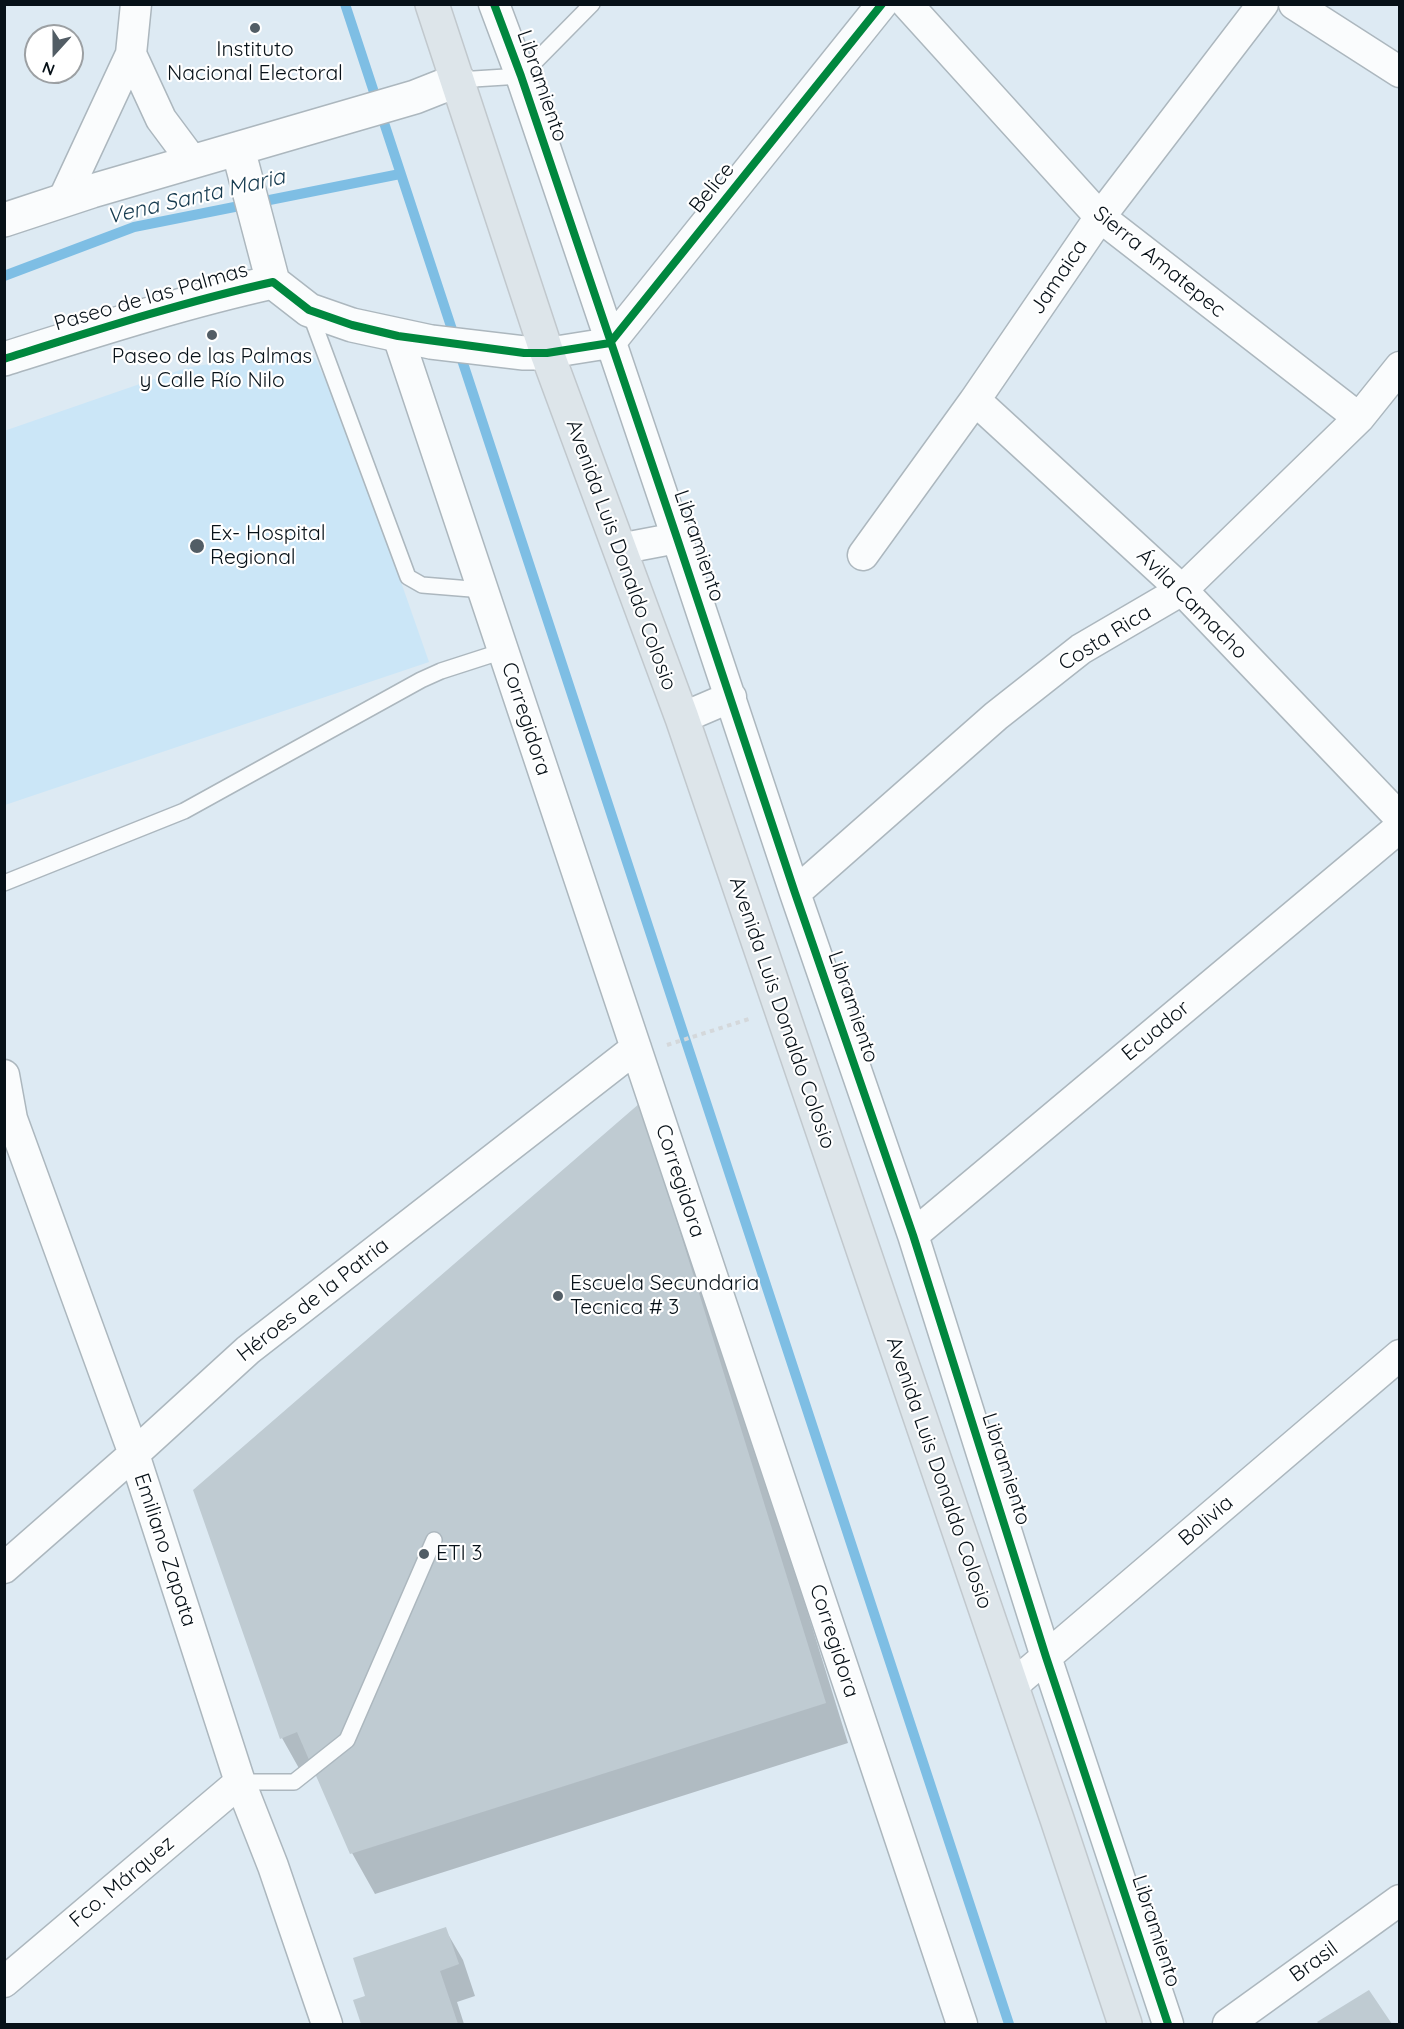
<!DOCTYPE html>
<meta charset="utf-8">
<style>
body{margin:0}
#map{position:relative;width:1404px;height:2029px;overflow:hidden;background:#ddeaf3;font-family:Quicksand,sans-serif}
canvas{display:block}
.frame{position:absolute;inset:0;border:6px solid #071118;pointer-events:none}
.north{position:absolute;left:24px;top:24px;width:60px;height:60px;box-sizing:border-box;background:#fff;border:2px solid #9ca0a3;border-radius:50%;rotate:201deg;font-size:16px;font-weight:700;line-height:24px;text-align:center;color:#071118}
.north::after{content:'';display:block;margin:auto;width:21px;height:27px;background:#525d65;clip-path:polygon(50% 0,100% 100%,50% 72%,0 100%)}
</style>
<div id="map">
<canvas width="1404" height="2029"></canvas>
<div class="frame"></div>
<div class="north">N</div>
</div>
<script>
const c = document.querySelector('canvas').getContext('2d');
c.lineJoin = 'round';
function fill(path, color) { c.fillStyle = color; c.fill(path, 'evenodd'); }
function strokePath(path, color, width, dash) { c.strokeStyle = color; c.lineWidth = width; c.lineCap = dash ? 'butt' : 'round'; c.setLineDash(dash || []); c.stroke(path); }
function drawText(font, color, halo, rows, align = 'center') {
  c.font = font + ' Quicksand,sans-serif'; c.lineWidth = 4.5; c.setLineDash([]); c.textBaseline = 'middle'; c.strokeStyle = halo; c.fillStyle = color; for (const [text, x, y, turn = 0] of rows) {
    c.save(); c.translate(x, y); c.rotate((+turn || 0) * Math.PI / 180); c.textAlign = isNaN(turn) ? turn : align; if (halo) c.strokeText(text, 0, 0); c.fillText(text, 0, 0); c.restore();
  }
}
const built = new Path2D(`
 M283 351 315 358 343 416 429 662 5 805 4 431 186 368Z`);
const shadow = new Path2D(`
 M663 1145 848 1743 375 1894 352 1853 317 1773 305 1779 282 1738Z
 M445 1929 463 1960 475 1996 457 2002 464 2024H363L355 2001 367 1997Z
 M1368 1992 1391 2024H1320L1319 2023Z`);
const stream = new Path2D(`
 M345 4 1009 2024
 M4 276 134 227 400 174`);
const building = new Path2D(`
 M640 1103 826 1703 350 1854 297 1732 280 1739 193 1490Z
 M446 1927 459 1964 440 1971 458 2024H361L353 2000 365 1996 353 1958Z
 M1369 1990 1392 2024H1319L1317 2022Z`);
const path = new Path2D(`
 M667 1045 749 1019`);
const service = new Path2D(`
 M458 80 521 76 592 4
 M310 313 408 577 422 585 483 590
 M4 883 184 811 421 680 441 671 503 651
 M240 1782H294L347 1740 434 1540`);
const minor = new Path2D(`
 M136 4 131 54 161 119 193 162
 M494 4 521 76 677 538 795 893 913 1235 1046 1657 1168 2024
 M907 4 1100 217 1359 418
 M1294 4 1400 72
 M63 200 131 54
 M398 336 962 2024
 M547 353 610 343 882 4
 M975 400 1182 590 1400 818
 M619 549 677 538
 M863 555 975 400 1100 217 1263 4
 M682 718 731 697
 M795 893 996 716 1081 649 1182 590 1359 418 1400 367
 M4 1075 12 1119 134 1454 240 1782 273 1866 327 2024
 M913 1235 1400 827
 M4 1568 134 1454 248 1350 636 1048
 M1012 1686 1400 1355
 M4 1982 240 1782
 M1228 2024 1400 1900`);
const tertiary = new Path2D(`
 M238 149 273 282
 M4 220 92 191 415 97 458 80
 M4 359C93 331 183 302 273 282L309 310 352 325 431 342 524 353H547`);
const primary = new Path2D(`
 M432 4 547 353 682 718 1057 1819 1125 2024`);
const cycleway = new Path2D(`
 M494 4 521 76 677 538 795 893 913 1235 1046 1657 1168 2024
 M4 359C93 331 183 302 273 282L309 310 352 325 398 336 524 353H547L610 343 882 4`);
const markers = [
 [255,28,6,"#525d65"],
 [212,335,6,"#525d65"],
 [197,546,8,"#525d65"],
 [558,1296,6,"#525d65"],
 [424,1554,6,"#525d65"]
];
const poiNames = [
 ["Instituto",255,50,"center"],
 ["Nacional Electoral",255,74,"center"],
 ["Paseo de las Palmas",212,357,"center"],
 ["y Calle Río Nilo",212,381,"center"],
 ["Ex- Hospital",210,534],
 ["Regional",210,558],
 ["Escuela Secundaria",570,1284],
 ["Tecnica # 3",570,1308],
 ["ETI 3",436,1554]
];
const streetNames = [
 ["Libramiento",542,86,71],
 ["Belice",712,188,-51],
 ["Sierra Amatepec",1159,262,39],
 ["Jamaica",1059,277,-56],
 ["Paseo de las Palmas",151,297,-16],
 ["Libramiento",699,546,71],
 ["Avenida Luis Donaldo Colosio",621,555,70],
 ["Ávila Camacho",1192,604,45],
 ["Costa Rica",1105,638,-32],
 ["Corregidora",526,719,72],
 ["Libramiento",853,1007,71],
 ["Avenida Luis Donaldo Colosio",782,1013,71],
 ["Ecuador",1156,1031,-40],
 ["Corregidora",680,1181,72],
 ["Héroes de la Patria",313,1300,-38],
 ["Libramiento",1006,1469,72],
 ["Avenida Luis Donaldo Colosio",939,1473,71],
 ["Bolivia",1206,1521,-41],
 ["Emiliano Zapata",165,1550,72],
 ["Corregidora",834,1641,72],
 ["Fco. Márquez",122,1882,-40],
 ["Libramiento",1156,1931,72],
 ["Brasil",1314,1962,-36]
];
const waterNames = [
 ["Vena Santa Maria",196,197,-13]
];
fill(built, '#cbe6f7');
fill(shadow, '#0003');
strokePath(stream, '#7ebee4', 10);
fill(building, '#bfcbd2');
strokePath(service, '#acb7be', 18);
strokePath(minor, '#acb7be', 33);
strokePath(tertiary, '#acb7be', 36);
strokePath(primary, '#c1c8cd', 36);
strokePath(path, '#d4d8db', 4, [4.5, 4.5]);
strokePath(service, '#fafcfd', 15);
strokePath(minor, '#fafcfd', 30);
strokePath(tertiary, '#fafcfd', 33);
strokePath(primary, '#dde5ea', 33);
strokePath(cycleway, '#00873e', 8);
for (const [x, y, r, color] of markers) { const dot = new Path2D(); dot.arc(x, y, r, 0, 2 * Math.PI); c.fillStyle = color; c.fill(dot); strokePath(dot, '#fff', 2); }
drawText('21px', '#071118', '#fff', poiNames, 'left');
drawText('21px', '#071118', '#fff', streetNames);
drawText('italic 22px', '#163b50', '#fff', waterNames);
</script>
